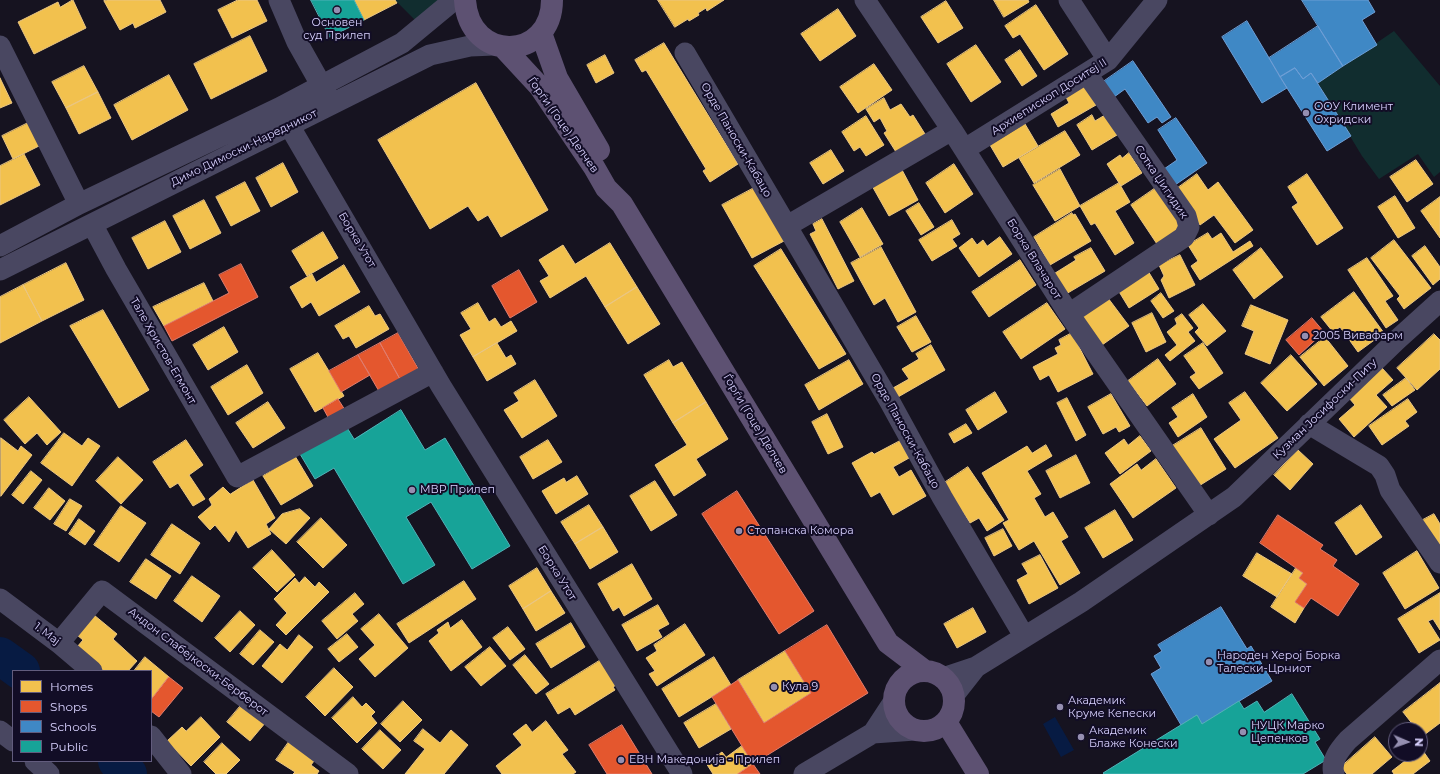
<!DOCTYPE html>
<meta charset="utf-8">
<style>
body{margin:0}
#map{position:relative;width:1440px;height:774px;overflow:hidden;background:#161320;font-family:Montserrat,sans-serif}
canvas{display:block}
.legend{position:absolute;left:12px;top:670px;width:140px;height:92px;box-sizing:border-box;background:#120d26;border:1px solid #625c7d;margin:0;padding:5px 7px;list-style:none;font-size:12px;color:#d9d2ff}
.legend li{display:flex;align-items:center;gap:8px;height:20px}
.legend b{width:20px;border:1px solid #625c7d}
.north{position:absolute;left:1388px;top:722px;width:40px;height:40px;box-sizing:border-box;background:#120d26;border:1px solid #625c7d;border-radius:50%;rotate:92deg;font-size:11px;font-weight:700;line-height:16px;text-align:center;color:#d9d2ff}
.north::after{content:'';display:block;margin:auto;width:14px;height:18px;background:#958fb1;clip-path:polygon(50% 0,100% 100%,50% 72%,0 100%)}
</style>
<div id="map">
<canvas width="1440" height="774"></canvas>
<ul class="legend">
<li><b style="height:11px;background:#f2c14e"></b>Homes</li>
<li><b style="height:11px;background:#e4572e"></b>Shops</li>
<li><b style="height:11px;background:#3f88c5"></b>Schools</li>
<li><b style="height:11px;background:#17a398"></b>Public</li>
</ul>
<div class="north">N</div>
</div>
<script>
const c = document.querySelector('canvas').getContext('2d');
c.lineJoin = 'round';
function fill(path, color) { c.fillStyle = color; c.fill(path, 'evenodd'); }
function strokePath(path, color, width, dash) { c.strokeStyle = color; c.lineWidth = width; c.lineCap = dash ? 'butt' : 'round'; c.setLineDash(dash || []); c.stroke(path); }
function drawText(font, color, halo, rows, align = 'center') {
  c.font = font + ' Montserrat,sans-serif'; c.lineWidth = 4; c.setLineDash([]); c.textBaseline = 'middle'; c.strokeStyle = halo; c.fillStyle = color; for (const [text, x, y, turn = 0] of rows) {
    c.save(); c.translate(x, y); c.rotate((+turn || 0) * Math.PI / 180); c.textAlign = isNaN(turn) ? turn : align; if (halo) c.strokeText(text, 0, 0); c.fillText(text, 0, 0); c.restore();
  }
}
const green = new Path2D(`
 M395 0H454L422 27Z
 M1394 31 1440 86V172L1434 177 1418 154 1379 179 1362 156 1318 83Z`);
const water = new Path2D(`
 M1055 717 1074 750 1061 757 1043 724Z`);
const homes = new Path2D(`
 M73 0 86 28 34 54 18 22 58 2 60 7Z
 M107 0H160L166 12 135 28 133 23 120 30 104 1Z
 M238 0H257L267 21 232 38 218 10Z
 M354 0H395L397 3 364 20Z
 M658 0H724L707 11 706 8 698 13 699 15 689 21 688 19 675 27Z
 M994 0H1028L1029 2 1004 17Z
 M946 1 963 28 938 43 921 17Z
 M1036 5 1068 54 1044 70 1020 34 1013 38 1005 26Z
 M838 9 856 36 820 61 801 34Z
 M250 36 267 71 211 99 194 64Z
 M664 43 738 164 710 182 703 171 706 169 646 70 642 72 635 60Z
 M976 45 1001 82 971 102 947 64Z
 M1020 50 1037 76 1022 86 1005 60Z
 M605 55 614 73 596 83 587 65Z
 M874 64 892 90 858 113 840 87Z
 M84 66 98 92 66 108 52 82Z
 M169 75 188 110 132 140 114 105Z
 M0 78 12 103 0 108Z
 M1083 82 1096 105 1058 127 1051 114 1069 103 1064 93Z
 M476 83 548 210 501 237 488 215 478 221 468 206 430 229 378 140Z
 M98 92 111 118 79 134 66 108Z
 M884 98 890 110 901 104 910 117 913 115 925 134 896 152 884 133 887 131 880 118 874 122 866 109Z
 M1092 115 1095 121 1105 115 1117 135 1092 150 1077 125Z
 M866 116 884 145 866 156 860 147 854 151 842 132Z
 M30 122 41 145 13 159 2 136Z
 M1025 124 1038 146 1003 167 990 145Z
 M1065 131 1080 155 1034 183 1019 158Z
 M831 150 844 171 823 184 810 163Z
 M1129 153 1142 173 1121 186 1107 164 1120 155 1122 158Z
 M24 154 40 185 0 205V166Z
 M1416 160 1433 184 1407 202 1390 177Z
 M283 163 298 192 271 207 256 178Z
 M954 164 973 194 945 213 926 183Z
 M901 168 918 200 889 216 871 184Z
 M1060 169 1080 206 1055 221 1033 185Z
 M1197 174 1208 190 1218 182 1253 230 1235 243 1214 215 1200 225 1175 190Z
 M1307 174 1343 228 1317 245 1292 207 1298 203 1288 187Z
 M245 182 260 211 231 226 216 197Z
 M1119 183 1130 202 1115 211 1134 243 1115 255 1095 223 1091 225 1080 206Z
 M1157 187 1183 226 1157 244 1131 205Z
 M754 188 784 241 752 258 722 205Z
 M1395 196 1415 228 1398 238 1378 207Z
 M1440 197V238L1421 211Z
 M204 200 221 233 190 249 173 216Z
 M919 203 934 227 921 235 906 211Z
 M862 208 883 244 860 257 840 222Z
 M1072 213 1073 215 1075 214 1091 241 1050 265 1034 237Z
 M822 219 854 281 838 289 810 234 816 231 813 224Z
 M952 220 960 234 952 239 957 246 932 261 919 240Z
 M165 221 181 252 148 269 132 238Z
 M323 232 338 258 307 276 292 251Z
 M1208 233 1212 239 1221 233 1233 252 1250 241 1253 246 1200 280 1191 266 1198 261 1188 245Z
 M1000 237 1012 254 979 277 959 248 972 238 977 245 983 240 987 246Z
 M1394 240 1431 288 1404 309 1397 299 1400 296 1371 258Z
 M610 243 637 287 605 307 586 276 550 298 540 281 549 276 539 260 563 245 575 264Z
 M1425 246 1440 267V279L1433 285 1412 256Z
 M881 247 916 312 898 322 885 298 874 305 851 263Z
 M1091 248 1105 271 1066 294 1052 275 1076 260 1074 257Z
 M1261 248 1283 277 1254 299 1233 270Z
 M781 249 846 354 819 369 754 266Z
 M1180 255 1195 285 1169 298 1161 280 1164 276 1159 265Z
 M1367 258 1393 296 1385 301 1398 320 1386 328 1348 270Z
 M1020 260 1036 285 989 317 972 292Z
 M66 263 84 300 42 321 23 285Z
 M344 265 360 292 319 316 311 302 302 308 290 287 312 274 316 282Z
 M1148 271 1159 289 1129 308 1118 290Z
 M204 283 213 301 164 326 153 307Z
 M23 285 42 321 0 343V297Z
 M637 287 660 324 628 344 605 307Z
 M1354 292 1384 333 1358 352 1340 327 1333 332 1321 317Z
 M1161 293 1174 311 1163 318 1151 301Z
 M1108 298 1129 326 1102 345 1082 316Z
 M478 303 489 322 495 318 501 327 511 321 517 331 473 357 460 335 471 329 461 313Z
 M1047 303 1065 329 1021 359 1003 332Z
 M1203 304 1226 331 1207 346 1195 332 1199 328 1189 315Z
 M1251 305 1288 320 1270 364 1245 354 1254 331 1242 326Z
 M369 306 375 316 380 314 389 329 356 348 349 336 343 339 335 326Z
 M103 310 149 390 119 408 70 326Z
 M1152 313 1166 342 1146 352 1132 323Z
 M1182 314 1193 328 1188 332 1195 341 1170 361 1165 355 1177 345 1167 332 1177 324 1175 319Z
 M916 316 931 342 912 352 897 327Z
 M224 327 238 352 208 370 193 345Z
 M1072 333 1093 374 1058 392 1049 375 1040 380 1033 367 1058 354 1055 348 1061 345 1059 340Z
 M1434 334 1440 340V369L1417 390 1397 368Z
 M1325 337 1348 366 1324 386 1300 357Z
 M497 343 506 358 511 355 516 364 487 381 473 357Z
 M1203 343 1223 373 1199 389 1190 377 1196 373 1184 356Z
 M931 345 945 370 898 397 893 388 909 379 902 369 919 359 916 354Z
 M318 353 344 396 315 412 290 369Z
 M1291 355 1317 384 1287 411 1261 383Z
 M1158 359 1176 384 1147 406 1128 381Z
 M669 360 673 367 682 362 706 402 673 423 644 375Z
 M849 360 863 384 819 410 805 385Z
 M247 365 263 393 228 415 211 387Z
 M1382 368 1393 380 1376 395 1387 407 1354 437 1339 419 1355 405 1349 398Z
 M1406 378 1415 390 1392 406 1383 395Z
 M535 380 557 416 522 438 504 410 519 401 514 393Z
 M995 392 1007 412 978 430 966 410Z
 M1245 392 1278 438 1235 468 1214 439 1241 420 1229 403Z
 M1111 394 1130 426 1119 432 1116 427 1103 434 1088 407Z
 M1193 394 1207 417 1178 437 1169 423 1178 417 1172 408Z
 M29 397 61 432 47 445 37 433 25 444 4 420Z
 M1067 398 1086 435 1076 441 1057 403Z
 M1408 399 1417 412 1405 421 1409 426 1382 445 1369 426Z
 M268 402 285 428 253 448 236 423Z
 M706 402 728 439 696 459 706 475 674 496 655 465 687 445 673 423Z
 M827 414 843 447 828 454 812 422Z
 M966 424 972 433 954 443 949 434Z
 M1201 428 1226 469 1194 489 1169 448Z
 M64 433 82 446 88 438 100 446 72 486 41 463Z
 M1140 436 1151 451 1120 474 1105 453 1124 439 1128 445Z
 M1 438 18 451 21 446 32 455 1 496Z
 M186 440 203 465 189 475 205 499 193 506 178 483 170 488 153 462Z
 M548 440 562 462 533 479 520 457Z
 M900 441 909 458 893 467 899 477 911 470 926 496 893 515 880 492 871 497 852 463 872 452 874 454Z
 M1046 445 1052 456 1027 471 1041 494 1034 498 1045 517 1053 512 1068 537 1061 541 1080 573 1060 585 1034 541 1019 550 1003 523 1009 520 982 473 1027 446 1032 453Z
 M1298 450 1313 464 1290 490 1274 475Z
 M1076 455 1090 483 1060 498 1046 471Z
 M295 456 313 486 281 505 263 476Z
 M118 457 143 480 121 504 96 481Z
 M1156 459 1176 488 1133 518 1110 484 1137 464 1141 470Z
 M968 467 1004 520 987 531 979 518 970 523 944 483Z
 M31 471 42 480 23 504 12 495Z
 M577 476 588 494 556 514 542 491 564 478 566 482Z
 M253 480 275 518 266 524 271 534 248 548 236 530 229 542 215 525 210 530 198 517 212 505 209 499 223 487 230 494Z
 M655 481 677 515 651 531 630 496Z
 M49 488 65 501 50 520 34 508Z
 M70 499 82 506 66 531 54 524Z
 M589 505 603 527 575 544 561 522Z
 M1361 505 1382 537 1356 555 1335 523Z
 M121 506 146 523 119 562 94 545Z
 M300 509 310 518 286 544 269 529 282 514Z
 M1115 510 1133 540 1103 558 1085 528Z
 M1434 514 1440 524V551L1421 521Z
 M321 518 347 545 323 568 297 542Z
 M79 519 95 531 85 545 69 534Z
 M172 524 200 543 180 574 151 555Z
 M603 527 618 552 590 569 575 544Z
 M1003 529 1012 546 994 556 985 538Z
 M272 550 295 575 277 592 253 568Z
 M1417 551 1439 588 1405 609 1383 573Z
 M1257 553 1292 574 1277 597 1243 576Z
 M1040 555 1058 588 1029 604 1017 580 1028 574 1022 564Z
 M146 559 171 576 156 599 130 582Z
 M632 564 652 599 624 616 619 607 613 611 598 584Z
 M537 568 551 591 523 609 509 586Z
 M1296 568 1303 573 1299 578 1307 584 1295 602 1304 608 1295 623 1271 607Z
 M192 576 220 596 202 622 174 601Z
 M305 577 315 587 319 582 329 592 286 635 276 625 287 613 274 599 295 578 299 583Z
 M464 581 476 599 409 643 397 624Z
 M551 591 565 613 536 631 523 609Z
 M355 593 364 604 352 614 358 621 337 639 322 621Z
 M1440 593V630L1433 619 1428 621 1440 640 1419 653 1398 619Z
 M658 605 669 624 658 630 662 637 637 651 622 625Z
 M973 608 986 632 957 648 944 624Z
 M240 611 255 625 230 652 215 638Z
 M379 614 408 648 375 677 359 659 375 645 361 629Z
 M94 615 117 634 113 639 137 661 128 671H104L77 647 83 640 77 635Z
 M462 620 482 647 451 671 429 641 439 633 437 630 448 622 450 628Z
 M571 623 585 647 551 668 536 644Z
 M685 624 705 655 657 686 649 674 655 671 646 658 657 651 654 645Z
 M508 627 525 649 510 660 493 638Z
 M260 630 274 642 253 665 240 654Z
 M347 634 358 647 339 662 328 649Z
 M299 635 313 647 282 683 262 666 280 644 287 650Z
 M490 647 506 666 481 686 465 667Z
 M785 651 811 693 764 723 738 680Z
 M525 655 549 684 536 694 513 665Z
 M145 657 169 677 151 700V671H134Z
 M714 657 731 685 679 717 662 689Z
 M604 658 619 683 613 687 615 690 575 715 570 707 558 714 546 694Z
 M334 668 353 687 325 716 306 697Z
 M1440 683V723L1420 738V730H1409L1414 726 1403 712Z
 M353 697 362 707 366 703 375 712 371 716 377 723 357 743 332 718Z
 M403 701 422 720 400 742 381 724Z
 M243 703 266 722 250 741 227 722Z
 M716 704 731 729 699 748 684 723Z
 M201 717 220 737 191 766 167 741 182 727 186 731Z
 M546 721 568 750 562 754 576 772 573 774H502L496 766 522 745 513 734 526 724 532 732Z
 M423 729 440 743 451 730 468 745 444 774H405L425 749 414 741Z
 M380 730 401 750 383 769 362 749Z
 M1375 737 1392 757 1372 774H1347L1341 767Z
 M291 739 311 753 308 757 314 761 311 765 319 771 317 774H293L295 772 276 760Z
 M222 743 240 760 226 774H216L204 762Z
 M742 746 753 764 738 774H713L706 763 722 752 726 757Z
 M1421 748 1430 761 1413 774H1394L1392 771 1414 754H1420Z`);
const shops = new Path2D(`
 M241 264 258 297 172 341 164 326 229 293 219 275Z
 M519 270 537 302 510 318 492 286Z
 M1312 318 1324 332 1299 355 1286 340Z
 M398 333 419 370 401 381 380 343Z
 M380 343 401 381 380 393 358 355Z
 M358 355 370 375 341 392 329 371Z
 M338 399 345 410 329 419 323 408Z
 M737 491 814 611 779 634 702 514Z
 M1278 515 1323 545 1320 549 1337 560 1333 566 1359 584 1338 616 1311 598 1304 608 1295 602 1307 584 1299 578 1303 573 1260 543Z
 M827 625 868 693 753 764 712 697 738 680 764 723 811 693 785 651Z
 M169 677 183 688 159 717 151 711V700Z
 M622 725 652 774H607L589 745Z
 M753 764 760 774H738Z`);
const schools = new Path2D(`
 M1302 0H1368L1375 12 1362 20 1377 45 1343 66Z
 M1247 21 1287 88 1262 103 1222 37Z
 M1318 26 1343 66 1318 83 1311 73 1303 79 1295 68 1280 77 1269 58Z
 M1133 61 1171 117 1162 123 1157 117 1148 123 1125 89 1114 97 1103 82Z
 M1295 68 1303 79 1311 73 1351 136 1327 151 1280 77Z
 M1176 118 1207 163 1175 185 1164 169 1177 160 1158 130Z
 M1221 607 1247 649 1251 646 1272 681 1202 724 1197 715 1181 725 1151 674 1161 668 1154 656 1162 651 1158 645Z`);
const public = new Path2D(`
 M311 0H354L364 20 330 37Z
 M401 410 425 450 445 438 510 546 472 569 431 502 406 517 435 565 403 584 334 468 315 479 300 454 346 426 354 439Z
 M1292 694 1320 739 1315 742 1326 760 1303 774H1104L1103 773 1197 715 1202 724 1239 701 1244 709 1257 701 1264 712Z`);
const river = new Path2D(`
 M0 656 21 671
 M117 761 128 774`);
const minor = new Path2D(`
 M279 0 297 42 328 97
 M865 0 952 130 1069 314 1209 515
 M1069 0 1108 60
 M0 46 79 204
 M685 53 890 402 942 497 1024 636
 M279 108 441 386 682 774
 M965 149 1108 60 1157 0
 M92 224 116 269 237 477 433 372
 M787 226 952 130
 M0 246 79 204 279 108 402 43 454 0
 M0 270 430 55 470 46 494 45
 M1069 314 1184 237 1189 227 1186 216 1087 74
 M1309 424 1379 466 1385 475 1390 490 1440 563
 M0 599 59 643 92 671
 M59 643 102 591 348 774
 M943 678 976 667 1081 602 1234 497 1398 339 1440 301
 M954 695 976 667
 M0 731 13 741
 M873 733 915 730
 M151 736 181 774
 M35 761 49 774
 M804 774 873 733 894 701
 M1334 774C1330 761 1340 749 1348 740L1440 660`);
const major = new Path2D(`
 M465 0C469 64 552 61 552 0
 M541 33 557 78 599 150
 M503 47 540 87 594 167 606 188 622 204 888 643 925 671
 M894 701a30 30 0 1 1 60 0a30 30 0 1 1-60 0Z
 M946 722 978 774`);
const markers = [
 [337,10,4,"#958fb1"],
 [1306,113,4,"#958fb1"],
 [1305,336,4,"#958fb1"],
 [412,490,4,"#958fb1"],
 [739,531,4,"#958fb1"],
 [1209,662,4,"#958fb1"],
 [774,687,4,"#958fb1"],
 [1060,707,4,"#958fb1"],
 [1243,732,4,"#958fb1"],
 [1081,737,4,"#958fb1"],
 [621,760,4,"#958fb1"]
];
const poiNames = [
 ["Основен",337,23,"center"],
 ["суд Прилеп",337,36,"center"],
 ["ООУ Климент",1314,107],
 ["Охридски",1314,120],
 ["2005 Вивафарм",1313,336],
 ["МВР Прилеп",420,490],
 ["Стопанска Комора",747,531],
 ["Народен Херој Борка",1217,656],
 ["Талески-Црниот",1217,669],
 ["Кула 9",782,687],
 ["Академик",1068,701],
 ["Круме Кепески",1068,714],
 ["НУЦК Марко",1251,726],
 ["Цепенков",1251,739],
 ["Академик",1089,731],
 ["Блаже Конески",1089,744],
 ["ЕВН Македонија - Прилеп",629,760]
];
const streetNames = [
 ["Архиепископ Доситеј II",1049,97,-32],
 ["Ѓорѓи (Гоце) Делчев",563,125,55],
 ["Орде Паноски-Кабацо",736,140,60],
 ["Димо Димоски-Наредникот",244,148,-26],
 ["Сотка Џигидик",1161,182,56],
 ["Борка Утот",357,240,59],
 ["Борка Влачарот",1034,259,58],
 ["Тале Христов-Егмонт",163,351,60],
 ["Кузман Јосифоски-Питу",1325,409,-44],
 ["Ѓорѓи (Гоце) Делчев",755,424,59],
 ["Орде Паноски-Кабацо",905,431,61],
 ["Борка Утот",557,573,58],
 ["1. Мај",47,634,37],
 ["Андон Слабејкоски-Берберот",198,662,37]
];
fill(green, '#112d2f');
fill(water, '#071b43');
fill(homes, '#f2c14e');
strokePath(homes, '#eac683', 1);
fill(shops, '#e4572e');
strokePath(shops, '#e17c6d', 1);
fill(schools, '#3f88c5');
strokePath(schools, '#6d9ed6', 1);
fill(public, '#17a398');
strokePath(public, '#51b1b7', 1);
strokePath(river, '#071b43', 38);
strokePath(minor, '#494761', 21);
strokePath(major, '#5d5172', 22);
for (const [x, y, r, color] of markers) { const dot = new Path2D(); dot.arc(x, y, r, 0, 2 * Math.PI); c.fillStyle = color; c.fill(dot); strokePath(dot, '#120d26', 1.5); }
drawText('11px', '#d9d2ff', '#120d26', poiNames, 'left');
drawText('11px', '#d9d2ff', '#120d26', streetNames);
</script>
